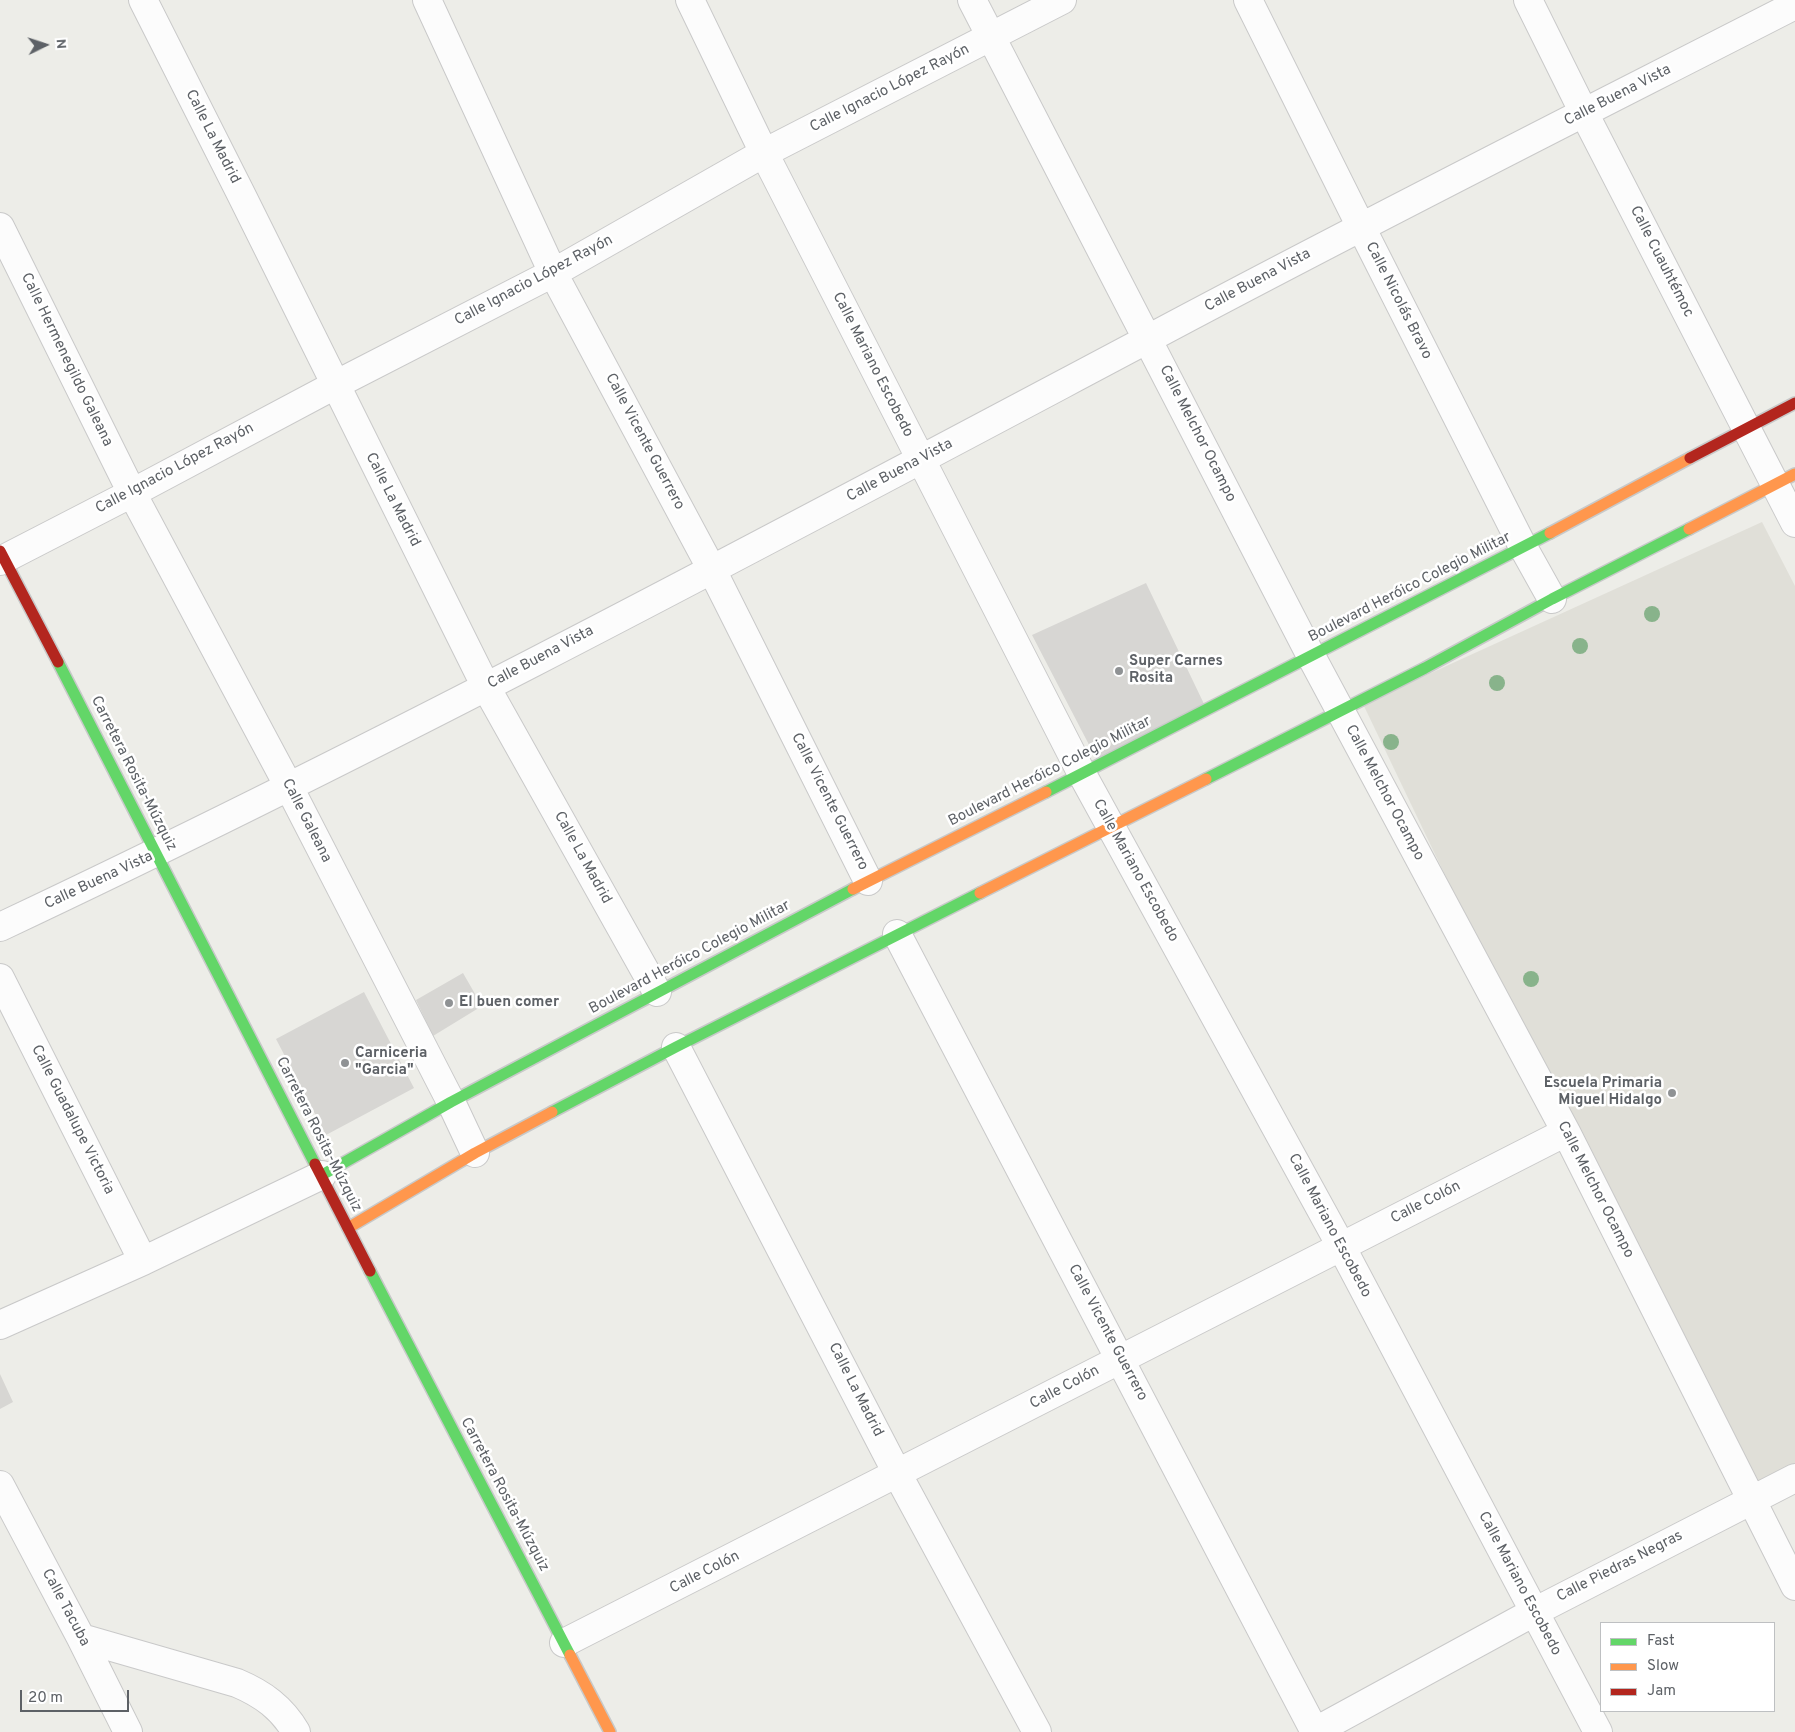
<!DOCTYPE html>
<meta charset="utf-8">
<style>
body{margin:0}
#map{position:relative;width:1795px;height:1732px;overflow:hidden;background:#edede8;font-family:Overpass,sans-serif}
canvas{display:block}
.legend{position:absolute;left:1600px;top:1622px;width:175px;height:90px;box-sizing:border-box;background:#fff;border:1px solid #bec0c2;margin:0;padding:6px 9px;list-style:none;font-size:15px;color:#5d6166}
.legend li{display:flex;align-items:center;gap:10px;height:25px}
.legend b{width:25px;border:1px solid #bec0c2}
.north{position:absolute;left:20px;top:20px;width:50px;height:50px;-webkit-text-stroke:4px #fff;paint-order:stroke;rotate:86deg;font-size:14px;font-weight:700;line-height:20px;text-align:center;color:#5d6166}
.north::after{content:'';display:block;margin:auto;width:18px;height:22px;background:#5d6166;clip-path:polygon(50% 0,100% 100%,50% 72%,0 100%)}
.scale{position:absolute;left:20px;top:1690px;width:109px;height:22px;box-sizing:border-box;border:2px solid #5d6166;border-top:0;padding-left:6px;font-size:15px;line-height:18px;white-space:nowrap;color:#5d6166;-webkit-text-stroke:4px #fff;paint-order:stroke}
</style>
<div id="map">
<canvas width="1795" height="1732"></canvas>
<ul class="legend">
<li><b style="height:6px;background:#63d668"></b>Fast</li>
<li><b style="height:6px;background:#ff974d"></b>Slow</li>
<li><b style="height:6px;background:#b3261e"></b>Jam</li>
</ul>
<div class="north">N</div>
<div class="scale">20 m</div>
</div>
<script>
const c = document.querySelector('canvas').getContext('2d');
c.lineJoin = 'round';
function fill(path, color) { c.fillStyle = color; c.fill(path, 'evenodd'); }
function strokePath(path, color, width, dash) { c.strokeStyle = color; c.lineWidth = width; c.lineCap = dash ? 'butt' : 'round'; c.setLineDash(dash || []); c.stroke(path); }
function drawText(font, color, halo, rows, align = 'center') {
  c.font = font + ' Overpass,sans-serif'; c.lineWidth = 5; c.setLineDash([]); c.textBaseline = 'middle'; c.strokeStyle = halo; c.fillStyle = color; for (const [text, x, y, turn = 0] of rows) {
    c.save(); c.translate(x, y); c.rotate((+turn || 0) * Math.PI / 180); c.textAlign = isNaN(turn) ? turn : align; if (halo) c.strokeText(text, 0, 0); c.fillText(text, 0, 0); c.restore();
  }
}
const education = new Path2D(`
 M1762 522 1795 586V1482L1748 1507 1363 704Z`);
const building = new Path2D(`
 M1146 583 1205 706 1098 762 1032 635Z
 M463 973 482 1006 433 1036 416 1000Z
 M364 992 414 1088 326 1135 276 1039Z
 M0 1374 13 1402 0 1409Z`);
const street = new Path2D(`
 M143 0 241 194 486 687 657 992
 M427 0 553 273 711 568 868 881
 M690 0 764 153 1082 774 1341 1246 1598 1732
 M972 0 1311 656 1566 1132 1795 1586
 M1248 0 1361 227 1523 547 1552 599
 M1528 0 1584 113 1795 523
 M0 227 132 493 289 787 451 1102 475 1153
 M0 561 132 493 335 385 553 273 764 153 1062 0
 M0 927C388 744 767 541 1146 340 1361 225 1578 116 1795 5
 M897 934 1315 1732
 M0 978 143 1261
 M676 1047 898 1475 1037 1732
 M0 1325 143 1261 322 1175
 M0 1485 81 1638 128 1732
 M81 1638 237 1683C263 1694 282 1708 296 1732
 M564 1643C899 1474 1232 1302 1566 1132
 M1314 1732 1534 1612 1795 1478`);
const fast = new Path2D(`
 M58 662 315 1164
 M1206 779 1425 668 1552 599 1689 529
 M1046 792 1550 533
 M552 1112 676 1047 980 893
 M322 1175 451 1102 853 889
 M370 1271 570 1655`);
const slow = new Path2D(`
 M1689 529 1795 474
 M1550 533 1690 458
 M853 889 1046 792
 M980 893 1206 779
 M348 1228 475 1153 552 1112
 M570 1655 610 1732`);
const jam = new Path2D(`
 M1690 458 1795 403
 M0 551 58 662
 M315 1164 370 1271`);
const trees = [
 [1652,614],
 [1580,646],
 [1497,683],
 [1391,742],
 [1531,979]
];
const markers = [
 [1119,671,5,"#8f9294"],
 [449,1003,5,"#8f9294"],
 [345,1063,5,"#8f9294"],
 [1672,1093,5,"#8f9294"]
];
const streetNames = [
 ["Calle Ignacio López Rayón",890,89,-27],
 ["Calle Buena Vista",1618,96,-27],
 ["Calle La Madrid",212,137,63],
 ["Calle Cuauhtémoc",1661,262,63],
 ["Calle Ignacio López Rayón",534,281,-28],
 ["Calle Buena Vista",1258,281,-28],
 ["Calle Nicolás Bravo",1398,301,63],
 ["Calle Hermenegildo Galeana",66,360,64],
 ["Calle Mariano Escobedo",872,365,63],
 ["Calle Melchor Ocampo",1197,434,63],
 ["Calle Vicente Guerrero",644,442,62],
 ["Calle Ignacio López Rayón",175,469,-28],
 ["Calle Buena Vista",900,471,-28],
 ["Calle La Madrid",392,500,63],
 ["Boulevard Heróico Colegio Militar",1410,588,-27],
 ["Calle Buena Vista",541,658,-28],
 ["Boulevard Heróico Colegio Militar",1050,772,-27],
 ["Carretera Rosita-Múzquiz",133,774,63],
 ["Calle Melchor Ocampo",1384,793,62],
 ["Calle Vicente Guerrero",829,802,63],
 ["Calle Galeana",306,821,63],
 ["Calle La Madrid",582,858,61],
 ["Calle Mariano Escobedo",1135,871,61],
 ["Calle Buena Vista",99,881,-25],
 ["Boulevard Heróico Colegio Militar",690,958,-28],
 ["Calle Guadalupe Victoria",72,1120,63],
 ["Carretera Rosita-Múzquiz",318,1135,63],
 ["Calle Melchor Ocampo",1595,1190,63],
 ["Calle Colón",1426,1203,-27],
 ["Calle Mariano Escobedo",1329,1226,62],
 ["Calle Vicente Guerrero",1107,1333,62],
 ["Calle Colón",1065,1388,-28],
 ["Calle La Madrid",855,1390,63],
 ["Carretera Rosita-Múzquiz",504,1495,62],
 ["Calle Piedras Negras",1620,1567,-27],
 ["Calle Colón",705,1573,-27],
 ["Calle Mariano Escobedo",1519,1584,62],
 ["Calle Tacuba",65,1608,62]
];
const poiNames = [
 ["Super Carnes",1129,662],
 ["Rosita",1129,679],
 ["El buen comer",459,1003],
 ["Carniceria",355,1054],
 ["\"Garcia\"",355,1071],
 ["Escuela Primaria",1662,1084,"right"],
 ["Miguel Hidalgo",1662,1101,"right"]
];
fill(education, '#e0dfd8');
fill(building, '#d7d6d3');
strokePath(street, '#c9c9c9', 30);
strokePath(fast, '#c8c9c9', 14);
strokePath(slow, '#c8c9c9', 14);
strokePath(jam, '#c8c9c9', 14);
strokePath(street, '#fcfcfc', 28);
strokePath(fast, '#63d668', 11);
strokePath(slow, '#ff974d', 11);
strokePath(jam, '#b3261e', 11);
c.fillStyle = '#88b38b';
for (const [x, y] of trees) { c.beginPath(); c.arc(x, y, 8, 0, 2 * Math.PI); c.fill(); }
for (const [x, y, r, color] of markers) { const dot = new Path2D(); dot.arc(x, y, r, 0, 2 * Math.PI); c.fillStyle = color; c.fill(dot); strokePath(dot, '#fff', 2); }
drawText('15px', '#5d6166', '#fff', streetNames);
drawText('bold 15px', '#5d6166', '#fff', poiNames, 'left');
</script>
